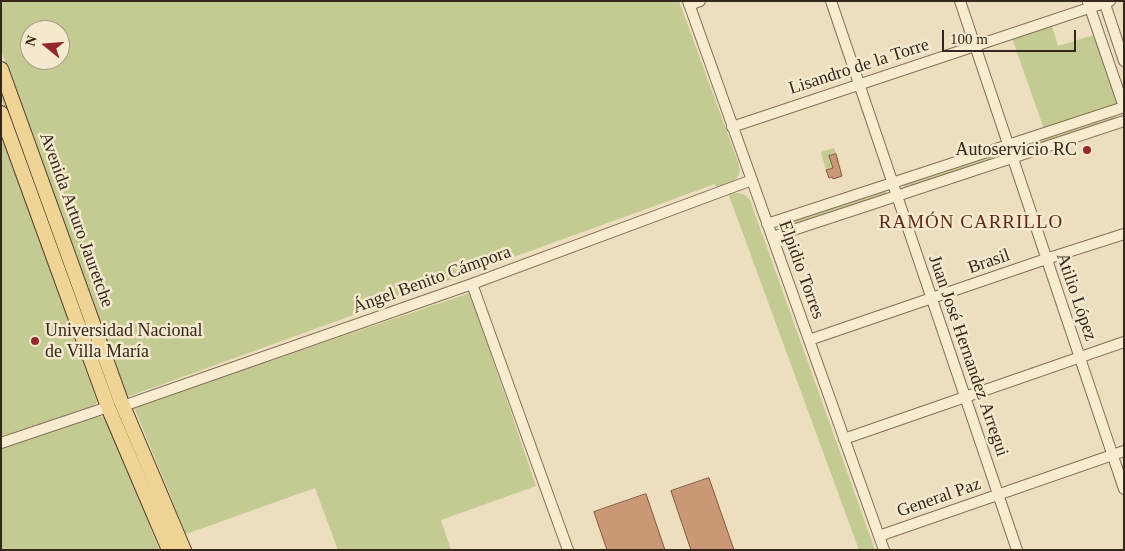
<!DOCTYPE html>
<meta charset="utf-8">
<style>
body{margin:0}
#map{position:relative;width:1125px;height:551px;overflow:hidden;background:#ecdebe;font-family:Georgia,serif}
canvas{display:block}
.frame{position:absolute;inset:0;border:2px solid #34271c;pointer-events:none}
.north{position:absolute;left:20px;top:20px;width:50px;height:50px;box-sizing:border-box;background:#f4e9cd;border:1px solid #a79b86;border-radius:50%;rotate:287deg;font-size:14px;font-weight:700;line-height:20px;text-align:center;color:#34271c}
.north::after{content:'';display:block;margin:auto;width:18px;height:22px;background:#922829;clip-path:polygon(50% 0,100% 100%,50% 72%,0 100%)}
.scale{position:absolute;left:942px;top:30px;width:134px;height:22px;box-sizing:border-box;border:2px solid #34271c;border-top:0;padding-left:6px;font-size:15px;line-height:18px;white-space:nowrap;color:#34271c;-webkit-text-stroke:4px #f4e9cd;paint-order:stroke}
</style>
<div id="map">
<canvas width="1125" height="551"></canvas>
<div class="frame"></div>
<div class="north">N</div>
<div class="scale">100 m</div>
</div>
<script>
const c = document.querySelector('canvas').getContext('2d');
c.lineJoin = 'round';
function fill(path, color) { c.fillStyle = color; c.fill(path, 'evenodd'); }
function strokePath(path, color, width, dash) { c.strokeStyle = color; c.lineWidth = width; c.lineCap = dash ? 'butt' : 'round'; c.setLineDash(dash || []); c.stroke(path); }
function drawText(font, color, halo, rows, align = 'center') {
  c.font = font + ' Georgia,serif'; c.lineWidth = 5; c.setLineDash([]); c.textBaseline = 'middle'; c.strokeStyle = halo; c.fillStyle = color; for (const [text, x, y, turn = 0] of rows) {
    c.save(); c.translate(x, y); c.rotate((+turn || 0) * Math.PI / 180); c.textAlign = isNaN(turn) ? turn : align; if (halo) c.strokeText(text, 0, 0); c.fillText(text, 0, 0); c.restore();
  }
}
const green = new Path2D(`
 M1 1H679L738 162C744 181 730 182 717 188L715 184 127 397 1 50ZM30 30H60V60H30Z
 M1052 26 1058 46 1094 35 1117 102 1115 106 1044 129 1012 38Z
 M1 85 112 395 109 396 107 395 1 97Z
 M1115 115 1116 119 1020 151 1017 148 1018 147Z
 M1 130 97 401 96 404 90 407 1 439Z
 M834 148 836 154 829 156 833 168 826 170 821 152Z
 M1001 152 1002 156 905 188 904 186 905 183Z
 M884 191 886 192 885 196 780 230 778 229V225Z
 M735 193C742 193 746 195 750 200L875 550H859L731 201 729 195Z
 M470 293 536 486 441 520 451 550H338L315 488 186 534 134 407Z
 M96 416 104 417 110 422 159 550H1V448Z`);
const building = new Path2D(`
 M836 154 842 176 833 179 832 177 829 178 826 170 833 168 829 156Z
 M709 478 734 550H691L671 491Z
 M646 494 665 550H607L594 512Z`);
const minor = new Path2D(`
 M688 1 884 550
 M831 1 1017 550
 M960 1 1124 489
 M1104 1 1124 61
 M1088 2 1124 107
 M689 5 700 1
 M732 127 1110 1
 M767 224 1124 107
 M772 237 1124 121
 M472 284 568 550
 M809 340 1046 259 1124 234
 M123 406 472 284 752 180
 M844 439 1124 342
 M1 443 108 407
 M879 536 1124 451`);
const major = new Path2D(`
 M1 69 121 401 184 550
 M1 113 108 407 169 550`);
const markers = [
 [1087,150,5,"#922829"],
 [35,341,5,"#922829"]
];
const streetNames = [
 ["Lisandro de la Torre",859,67,-18],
 ["Avenida Arturo Jauretche",76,220,70],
 ["Brasil",989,262,-19],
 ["Elpidio Torres",801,270,70],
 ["Ángel Benito Cámpora",432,280,-20],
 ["Atilio López",1076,297,71],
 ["Juan José Hernandez Arregui",968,356,71],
 ["General Paz",939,498,-19]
];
const poiNames = [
 ["Autoservicio RC",1077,150],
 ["Universidad Nacional",45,331,"left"],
 ["de Villa María",45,352,"left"]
];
const neighbourhoodNames = [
 ["RAMÓN CARRILLO",971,223]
];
fill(green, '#c3ca92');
fill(building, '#ca9874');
strokePath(building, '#83593e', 1);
strokePath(minor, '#846f57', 12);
strokePath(major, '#513d2c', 16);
strokePath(minor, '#f8ecd0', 10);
strokePath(major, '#f0d495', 14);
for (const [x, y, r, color] of markers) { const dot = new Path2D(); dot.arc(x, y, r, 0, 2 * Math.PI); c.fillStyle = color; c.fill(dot); strokePath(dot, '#f4e9cd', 2); }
drawText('18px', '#34271c', '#f4e9cd', streetNames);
drawText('18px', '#34271c', '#f4e9cd', poiNames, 'right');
c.letterSpacing = '1px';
drawText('19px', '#5f2a1c', '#f4e9cd', neighbourhoodNames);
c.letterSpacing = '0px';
</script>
